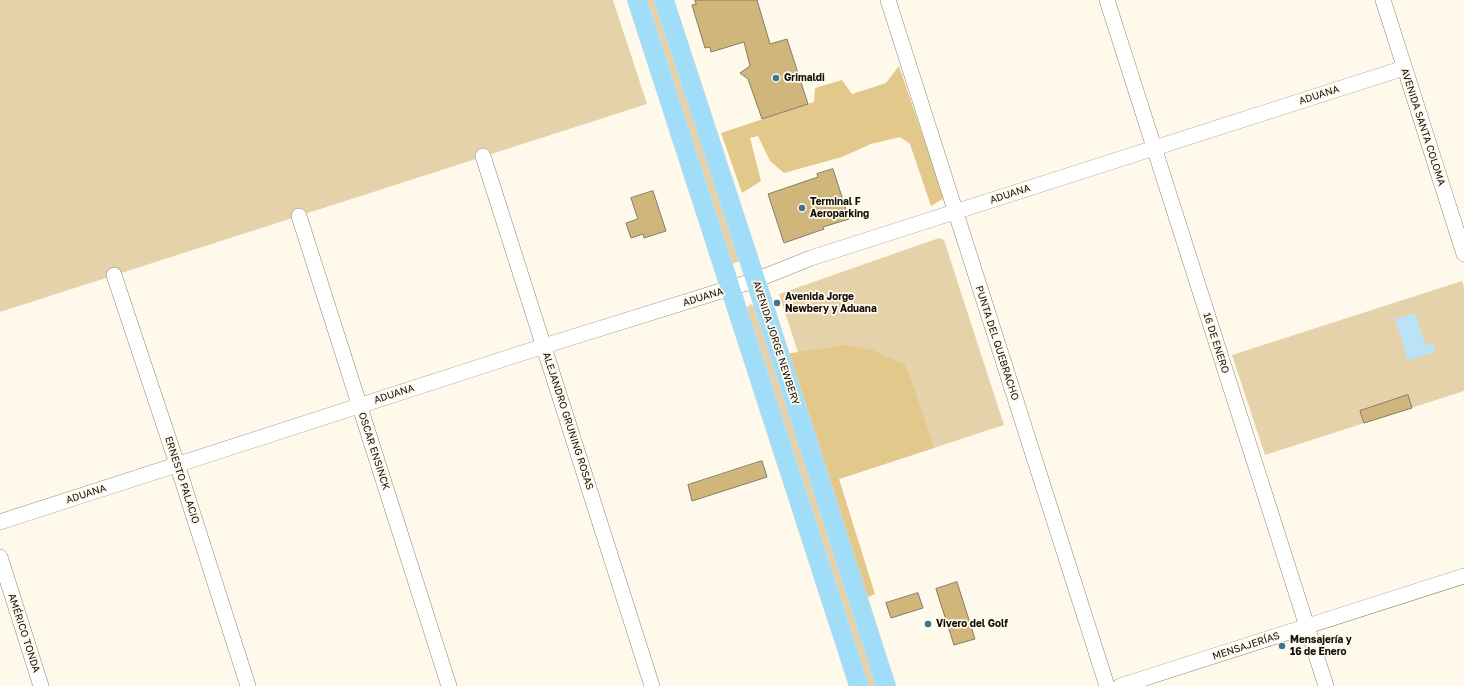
<!DOCTYPE html>
<meta charset="utf-8">
<style>
body{margin:0}
canvas{display:block;background:#fff9eb}
</style>
<canvas width="1464" height="686"></canvas>
<script>
const c = document.querySelector('canvas').getContext('2d');
c.lineJoin = 'round';
function fill(path, color) { c.fillStyle = color; c.fill(path, 'evenodd'); }
function strokePath(path, color, width, dash) { c.strokeStyle = color; c.lineWidth = width; c.lineCap = dash ? 'butt' : 'round'; c.setLineDash(dash || []); c.stroke(path); }
function drawText(font, color, halo, rows, align = 'center') {
  c.font = font + ' "Golos Text",sans-serif'; c.lineWidth = 3.5; c.setLineDash([]); c.textBaseline = 'middle'; c.strokeStyle = halo; c.fillStyle = color; for (const [text, x, y, turn = 0] of rows) {
    c.save(); c.translate(x, y); c.rotate((+turn || 0) * Math.PI / 180); c.textAlign = isNaN(turn) ? turn : align; if (halo) c.strokeText(text, 0, 0); c.fillText(text, 0, 0); c.restore();
  }
}
const green = new Path2D(`
 M0 0H613L647 104 0 312Z
 M645 0H657L740 259 738 262 732 264Z
 M939 238 944 240 1004 425 839 479 779 294Z
 M1462 281 1464 287V391L1265 455 1232 355Z
 M751 304 755 307 878 686H865L745 310 747 307Z`);
const forest = new Path2D(`
 M899 66 944 198 931 206 910 144 900 137 871 144 842 157 784 173 770 161 758 136 750 138 761 181 742 193 721 133 814 102 815 88 842 80 852 94 886 83Z
 M845 345 870 349 905 365 914 388 934 448 839 479 875 594 864 599 785 354Z`);
const water = new Path2D(`
 M1415 313 1425 345 1432 343 1435 352 1408 360 1395 319Z`);
const building = new Path2D(`
 M695 0H757L770 44 787 39 808 104 762 119 748 79 740 73 750 66 744 42 711 52 710 47 705 48 692 5 696 4Z
 M833 169 849 219 823 227 824 229 784 243 768 194 818 177 817 174Z
 M653 191 666 231 644 238 643 234 631 238 626 223 638 219 631 198Z
 M1408 395 1412 408 1364 423 1360 411Z
 M762 461 767 477 692 501 688 485Z
 M957 582 975 639 954 645 936 589Z
 M918 593 923 608 891 618 886 603Z`);
const minor = new Path2D(`
 M888 0 1107 686
 M1107 0 1326 686
 M1383 0 1464 254
 M483 156 652 686
 M299 216 449 686
 M114 275 177 464 248 686
 M0 522 544 346 756 280 811 258 1404 68
 M0 557 41 686
 M1120 686 1464 576`);
const major = new Path2D(`
 M637 0 859 686
 M664 0 762 300 886 686`);
const markers = [
 [776,78,4,"#3c758f"],
 [802,208,4,"#3c758f"],
 [777,303,4,"#3c758f"],
 [928,624,4,"#3c758f"],
 [1282,646,4,"#3c758f"]
];
const poiNames = [
 ["Grimaldi",784,78],
 ["Terminal F",810,202],
 ["Aeroparking",810,214],
 ["Avenida Jorge",785,297],
 ["Newbery y Aduana",785,309],
 ["Vivero del Golf",936,624],
 ["Mensajería y",1290,640],
 ["16 de Enero",1290,652]
];
const streetNames = [
 ["ADUANA",1319,95,-18],
 ["AVENIDA SANTA COLOMA",1423,127,72],
 ["ADUANA",1010,194,-18],
 ["ADUANA",703,297,-17],
 ["AVENIDA JORGE NEWBERY",776,343,72],
 ["PUNTA DEL QUEBRACHO",997,343,72],
 ["16 DE ENERO",1216,343,72],
 ["ADUANA",394,394,-18],
 ["ALEJANDRO GRUNING ROSAS",568,421,72],
 ["OSCAR ENSINCK",374,451,72],
 ["ERNESTO PALACIO",182,480,72],
 ["ADUANA",86,494,-18],
 ["AMÉRICO TONDA",24,633,72],
 ["MENSAJERÍAS",1246,646,-18]
];
fill(green, '#e5d2aa');
fill(forest, '#e3c88c');
fill(water, '#bbe3f7');
fill(building, '#d0b67b');
strokePath(building, '#827c6c', 1);
strokePath(minor, '#908979', 16);
strokePath(major, '#dedddd', 20);
strokePath(minor, '#fff', 15);
strokePath(major, '#a0ddf8', 19);
for (const [x, y, r, color] of markers) { const dot = new Path2D(); dot.arc(x, y, r, 0, 2 * Math.PI); c.fillStyle = color; c.fill(dot); strokePath(dot, '#fff9eb', 1.5); }
drawText('bold 10px', '#120f0a', '#fff9eb', poiNames, 'left');
drawText('10px', '#120f0a', '#fff9eb', streetNames);
</script>
